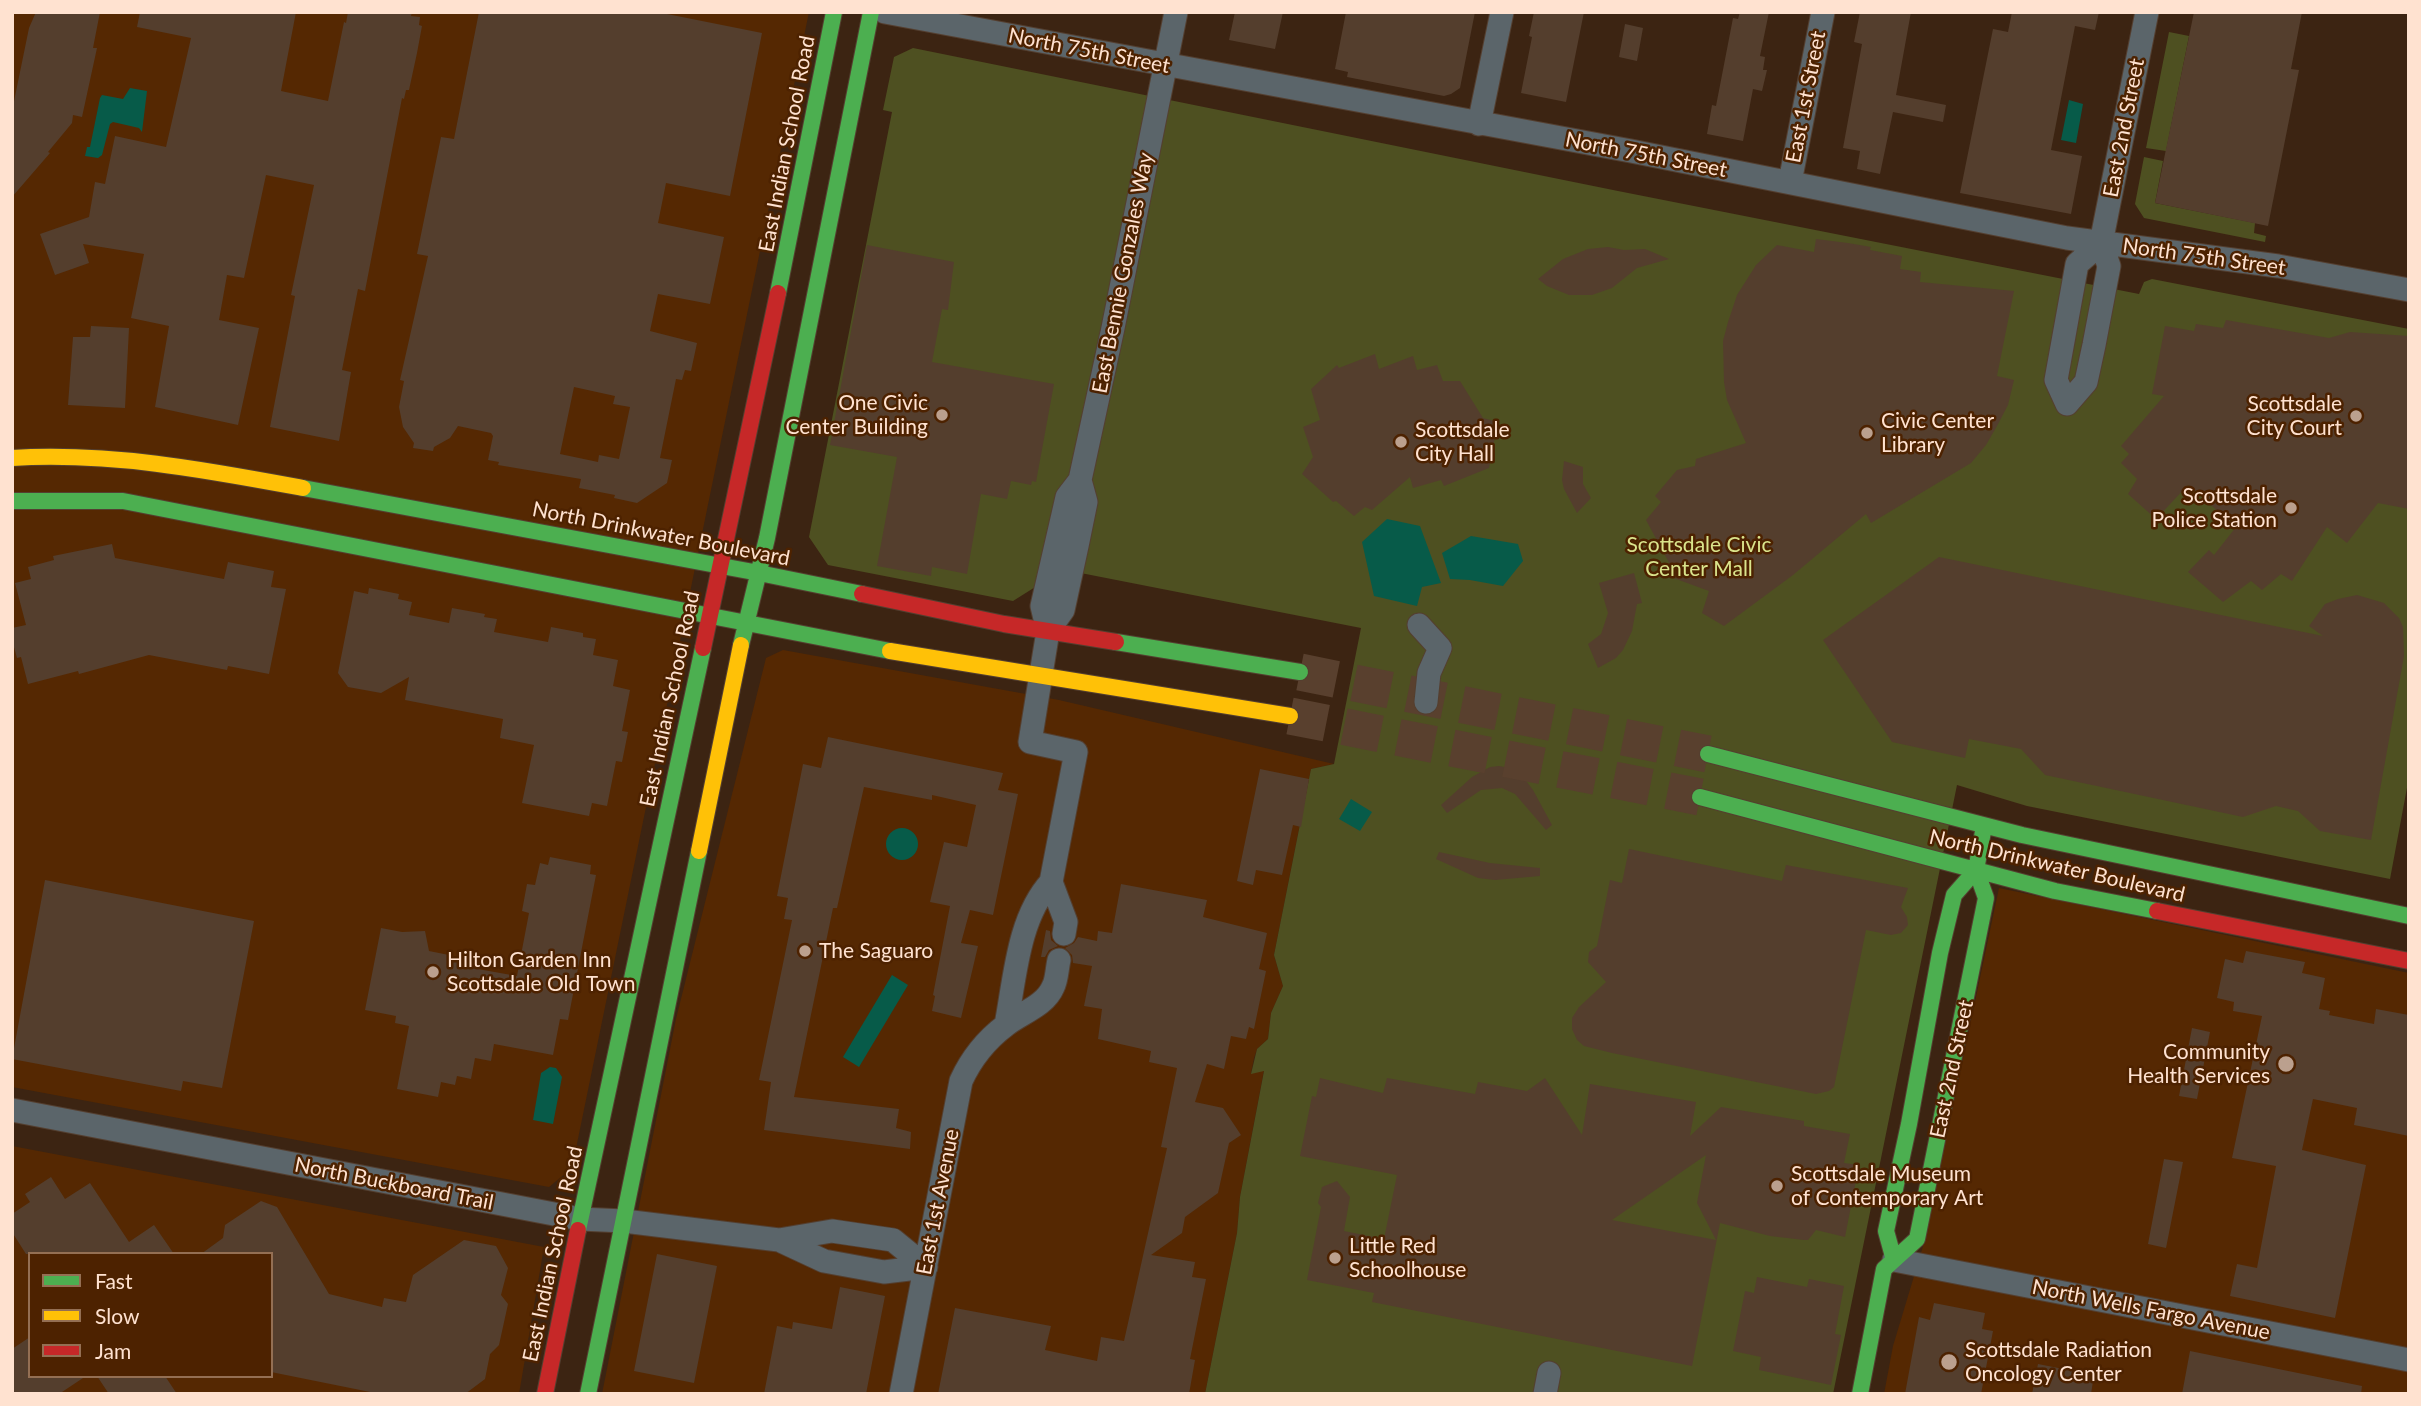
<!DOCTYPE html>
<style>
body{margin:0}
#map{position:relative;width:2421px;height:1406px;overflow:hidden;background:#3c2412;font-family:Lato,sans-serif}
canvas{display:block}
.frame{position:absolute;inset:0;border:14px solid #ffe2d0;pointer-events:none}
.legend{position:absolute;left:28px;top:1252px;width:245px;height:126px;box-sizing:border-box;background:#4d2200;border:2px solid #946f53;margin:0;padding:9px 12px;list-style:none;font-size:21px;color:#ffe2d0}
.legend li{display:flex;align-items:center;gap:14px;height:35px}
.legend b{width:35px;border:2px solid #946f53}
</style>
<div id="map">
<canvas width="2421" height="1406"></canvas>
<div class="frame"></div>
<ul class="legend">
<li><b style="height:9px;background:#4caf50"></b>Fast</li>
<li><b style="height:9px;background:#ffc107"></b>Slow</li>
<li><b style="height:9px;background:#c62828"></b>Jam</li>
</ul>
</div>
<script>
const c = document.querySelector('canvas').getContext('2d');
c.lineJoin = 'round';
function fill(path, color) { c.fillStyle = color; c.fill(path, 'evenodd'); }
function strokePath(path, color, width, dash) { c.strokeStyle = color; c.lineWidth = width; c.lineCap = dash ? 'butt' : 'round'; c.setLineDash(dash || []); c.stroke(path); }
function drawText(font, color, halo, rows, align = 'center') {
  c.font = font + ' Lato,sans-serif'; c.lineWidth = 5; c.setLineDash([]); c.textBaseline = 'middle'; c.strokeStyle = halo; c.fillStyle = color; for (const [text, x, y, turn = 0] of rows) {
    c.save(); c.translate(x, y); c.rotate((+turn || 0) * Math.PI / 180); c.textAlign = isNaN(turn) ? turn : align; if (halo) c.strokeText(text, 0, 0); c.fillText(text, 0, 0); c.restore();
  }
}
const built = new Path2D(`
 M12 12H809L572 1168 549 1187 12 1087Z
 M783 650 1059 700 1334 764 1311 769 1274 955 1283 986 1271 1013 1268 1039 1257 1049 1254 1058 1251 1073 1264 1070 1240 1197 1237 1233 1205 1394H602L676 1019 766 658Z
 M1999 888 2409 973V1394H1884L1893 1346 1924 1243Z
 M12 1146 544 1247 519 1394H12ZM30 1254H271V1376H30Z`);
const green = new Path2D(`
 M2169 32 2189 36 2166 151 2146 148Z
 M913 48 1618 191 2139 294 2144 282 2152 279 2409 329V777L2390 879 2027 806 1957 785 1833 1394H1205L1237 1233 1240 1197 1264 1071 1251 1074 1257 1049 1268 1039 1271 1013 1283 986 1274 955 1309 779 1311 769 1334 764 1361 628 1045 566 1040 584 1013 601 828 565 809 537 892 112 883 110 894 57Z
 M2144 157 2163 161 2155 203 2255 223 2254 233 2266 236 2265 242 2144 218 2135 204Z`);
const water = new Path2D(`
 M130 88 147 91 142 132 139 128 113 122 110 124 102 155 98 158 85 156 87 147H90L100 98 102 95 123 99Z
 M2069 100 2083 104 2076 143 2061 140Z
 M1387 519 1420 526 1441 583 1422 587 1417 606 1374 596 1362 542Z
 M1471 536 1518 544 1523 561 1503 586 1470 580 1450 579 1442 553Z
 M1351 799 1372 812 1360 831 1339 819Z
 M886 844a16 16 0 1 1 32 0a16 16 0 1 1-32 0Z
 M892 975 908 985 859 1067 843 1057Z
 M550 1067 556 1068 562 1077 553 1124 533 1120 541 1073Z`);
const building = new Path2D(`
 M36 12H100L93 48H97L82 117 73 115 72 123 48 152 50 153 12 197V111L29 28Z
 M140 12H296L281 91 328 101 344 22 346 23 348 12H412L411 16 420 17 419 25 422 26 417 53 409 90H406L404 99 402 98 365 291 358 289 342 370 351 372 339 441 270 427 295 296 291 295 314 185 266 175 244 278 227 275 219 320 259 328 238 425 155 407 169 326 131 318 144 254 83 244 89 263 55 275 40 234 89 217 95 182 105 184 115 136 166 147 191 38 137 27Z
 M479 12H657L762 33 730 196 666 183 658 223 724 237 710 304 658 294 650 331 697 343 691 371 685 370 682 380 676 379 660 458 672 460 667 483 637 503 614 498 615 495 579 488 581 479 498 465 499 462 488 460 493 436 491 433 458 426 450 438 434 447 433 451 413 448 414 443 403 427 399 407 404 381 400 380 428 256 417 254 441 137 454 139ZM574 387 615 396 613 404 630 407 619 459 599 455 598 462 560 454Z
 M1235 12H1283L1275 49 1229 40Z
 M1346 12H1475L1460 88 1451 94 1444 96 1347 77 1348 72 1335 69Z
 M1534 12H1584L1566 102 1521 93 1532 37 1529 36Z
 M1740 12H1769L1760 56 1765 57 1763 70H1767L1762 91 1753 89 1743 141 1707 134 1712 105 1716 106 1733 18 1738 19Z
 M1860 12H1911L1896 95 1946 105 1943 122 1893 112 1880 174 1857 169 1860 151 1843 148 1862 44 1854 42Z
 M2012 12H2099L2095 30 2075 26 2051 150 2082 156 2071 214 1960 193 1993 29 2008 32Z
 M2194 12H2302L2291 69 2299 70 2268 226 2155 203Z
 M1625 24 1643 28 1637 61 1619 57Z
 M1816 239 1848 243 1871 247 1870 250 1902 256 1900 269 1921 272 1920 282 2014 291 1997 376 2014 380 2008 405 1997 426 1986 445 1971 463 1871 523 1866 514 1793 575 1724 626 1702 613 1709 591 1668 576 1672 568 1646 520 1661 502 1655 496 1677 470 1695 466 1696 459 1746 443 1727 400 1724 382 1723 341 1728 322 1737 295 1756 265 1777 245 1814 252Z
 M867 245 954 262 948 310 942 309 932 362 1054 384 1036 482 1032 481 1031 485 1011 481 1007 499 981 494 967 574 932 567 931 576 877 566 897 457 830 445Z
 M1608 247 1624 250 1645 249 1669 259 1637 268 1612 288 1592 295H1569L1547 286 1538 279 1563 259 1588 249Z
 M2226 320 2329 338 2350 332 2409 336V509L2378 503 2347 543 2327 527 2292 581 2281 574 2262 590 2251 581 2223 602 2188 572 2209 550 2214 555 2236 527 2188 485 2156 519 2128 494 2137 479 2121 463 2129 454 2121 446 2164 396 2152 394 2165 326 2194 331 2196 324 2223 328Z
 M91 326 129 328 125 408 68 405 73 337H90Z
 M1375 354 1379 369 1413 356 1417 370 1437 365 1443 381H1460L1483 418 1498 422 1489 468 1444 486 1441 480 1413 488 1410 477 1372 510 1365 507 1354 516 1336 501 1333 502 1302 474 1313 457 1303 427 1320 420 1311 389 1337 365 1339 368Z
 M1564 461 1583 467V484L1591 498 1577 513 1564 489 1562 480Z
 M112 544 115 558 224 579 228 562 274 571 271 587 286 589 269 674 228 666 227 670 149 655 79 674 78 671 28 684 21 657 17 658 12 640V628L26 625 15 583 31 579 28 567 54 560 53 556Z
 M1939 557 2323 636 2309 626 2325 604 2338 599 2357 595 2384 603 2399 618 2403 627 2404 656 2371 840 2320 831 2298 811 2276 806 2243 817 2045 775 2021 749 1969 739 1965 758 1892 742 1823 640Z
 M1634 573 1642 603 1637 604 1632 631 1623 650 1616 658 1598 668 1588 644 1601 634 1608 613 1599 583Z
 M369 588 399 594 398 599 412 602 409 615 449 623 452 608 485 614 484 617 497 619 494 632 548 642 551 627 583 633V637L596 639 593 655 618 660 613 686 630 690 622 731 628 732 622 762 616 761 607 806 592 803 589 816 522 803 534 745 500 738 503 719 405 700 409 677 381 693 348 687 338 673 354 591 368 594Z
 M828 737 1003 773 998 790 1018 794 993 915 970 910 961 943 978 946 961 1018 932 1011 935 996 933 995 950 906 930 902 944 842 967 847 976 805 932 795V800L864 787 837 908H833L794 1097 899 1109 896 1128 911 1132 910 1149 764 1130 771 1082 759 1080 792 920 784 919 788 898 777 896 803 764 821 768Z
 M1499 766 1515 769 1521 774 1533 790 1552 825 1546 830 1515 794 1502 788 1481 790 1447 813 1441 805 1472 777 1490 767Z
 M1260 769 1309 779 1301 827 1293 825 1282 875 1256 870 1253 885 1237 881Z
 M1629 849 1782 881 1786 865 1908 888 1901 907 1907 917 1908 925 1901 933 1891 935 1866 930 1834 1087 1829 1091 1816 1094 1612 1053 1584 1046 1577 1040 1572 1029V1018L1579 1007 1606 982 1588 962 1589 952 1597 946 1610 880 1622 883Z
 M1439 852 1490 863 1540 868V876L1495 880 1478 878 1436 859Z
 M550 857 591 865 590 874 596 875 568 1020 560 1019 553 1055 494 1044 491 1061 475 1058 471 1079 457 1076 455 1085 441 1082 438 1097 397 1089 409 1026 395 1023 396 1016 365 1010 381 928 402 932 425 931 429 951 474 960 472 968 517 976 529 913 522 911 527 884 535 885 540 863 548 865Z
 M45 880 254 921 222 1088 183 1081 181 1091 12 1059Z
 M1121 884 1207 900 1203 917 1267 933 1259 969 1266 971 1254 1029 1249 1027 1246 1039 1231 1036 1224 1069 1207 1064 1195 1102 1223 1108 1241 1135 1229 1143 1218 1193 1185 1217 1182 1233 1151 1255 1195 1262 1192 1277 1206 1279 1190 1359 1195 1360 1189 1394H938L955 1308 1051 1326 1045 1350 1097 1361 1101 1337 1124 1341 1167 1148 1161 1147 1177 1068 1149 1062 1151 1051 1098 1039 1102 1009 1084 1006 1092 966 1073 963 1072 955 1065 948 1074 943 1078 937 1097 941 1098 931 1112 933Z
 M1046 930 1050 931 1051 940 1058 946 1049 950 1045 957H1041Z
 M2246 951 2305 962 2302 973 2325 978 2319 1009 2330 1011 2329 1015 2374 1024 2376 1009 2409 1015V1136L2354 1125 2357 1108 2313 1099 2302 1150 2366 1165 2335 1318 2230 1296 2237 1264 2257 1268 2276 1166 2232 1158 2262 1016 2233 1011 2234 1002 2217 998 2225 959 2243 963Z
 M2192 1028 2210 1032 2197 1099 2179 1096Z
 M1320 1078 1383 1093 1387 1078 1475 1094 1478 1082 1527 1091 1545 1078 1582 1135 1590 1084 1696 1102 1690 1136 1721 1107 1804 1121V1126L1850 1134 1844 1163 1859 1165 1845 1237 1816 1230 1808 1240H1804L1770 1236 1720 1223 1692 1366 1372 1302 1374 1293 1307 1280 1321 1207 1318 1203 1322 1187 1337 1181 1350 1197 1344 1231 1384 1239 1397 1175 1300 1156 1312 1096 1316 1097ZM1706 1155 1697 1203 1716 1240 1612 1220Z
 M2164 1159 2183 1162 2166 1248 2148 1244Z
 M51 1177 65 1199 90 1183 129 1242 154 1225 174 1254H26L12 1232V1214L30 1202 25 1194Z
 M261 1201 277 1207 329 1294 382 1307 384 1298 406 1302 413 1275 464 1240 496 1246 508 1268 501 1295 508 1304 499 1345 490 1354 485 1379 465 1394H380L271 1372V1254H201L223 1238 225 1225Z
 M657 1254 717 1266 694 1383 634 1371Z
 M1757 1277 1807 1287 1809 1279 1844 1286 1835 1334 1841 1335 1831 1385 1759 1370 1761 1357 1733 1351 1745 1291 1754 1293Z
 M840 1287 885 1296 866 1394H764L777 1326 792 1329 793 1322 832 1329Z
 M1934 1303 1985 1313 1982 1329 1993 1331 1981 1394H1905L1919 1317 1930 1320Z
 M30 1337V1376H86L59 1394H12V1349Z
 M2190 1351 2362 1386 2361 1394H2182Z
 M2038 1364 2094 1375 2091 1394H2032Z
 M97 1376H165L177 1394H109Z`);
const primaryTunnel = new Path2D(`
 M1300 672 1708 754
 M1290 716 1700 797`);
const street = new Path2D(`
 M885 12 1631 151 2067 238 2278 266 2409 290
 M1479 124 1502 12
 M1790 182 1823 12
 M2101 243 2077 264 2056 380 2067 404 2086 382 2094 345 2109 266 2101 243 2147 12
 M1419 625 1440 648 1429 673 1426 702
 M1048 631 1063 610 1077 546 1086 502 1080 480
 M1051 882 1066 922 1064 934
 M1006 1025C1015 978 1018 918 1051 882L1076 752 1030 742 1048 631 1042 606 1067 497 1080 480 1113 328 1176 12
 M12 1110 580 1219 624 1221 779 1240 832 1231 893 1240 926 1267
 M779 1240 824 1261 884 1272 926 1267
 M1894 1260 2409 1360
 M901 1394 961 1081C971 1059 986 1040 1006 1025 1021 1013 1045 1006 1053 987 1057 980 1057 968 1059 960
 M1545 1394 1549 1373`);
const fast = new Path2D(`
 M778 293 834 12
 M303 488 759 573 862 594
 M12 501H123L890 651
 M1116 642 1300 672
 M741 645 767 538 871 12
 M1708 754 2022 835 2409 916
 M1700 797 2055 891 2157 911
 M578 1230 703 648
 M1894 1260 1886 1231 1909 1124 1940 953 1954 895 1976 870 1984 826
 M588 1394 699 851
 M1860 1394 1884 1269 1917 1239 1986 898 1976 870`);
const slow = new Path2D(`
 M12 458C111 452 206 470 303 488
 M890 651 1290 716
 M699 851 741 645`);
const jam = new Path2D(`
 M862 594 1004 624 1116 642
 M703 648 778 293
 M2157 911 2409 961
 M545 1394 578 1230`);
const markers = [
 [942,415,7,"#bba08e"],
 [2356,416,7,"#bba08e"],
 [1867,433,7,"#bba08e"],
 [1401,442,7,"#bba08e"],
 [2291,508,7,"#bba08e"],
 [805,951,7,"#bba08e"],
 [433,972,7,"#bba08e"],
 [2286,1064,9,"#bba08e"],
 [1777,1186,7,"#bba08e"],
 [1335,1258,7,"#bba08e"],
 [1949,1362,9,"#bba08e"]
];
const streetNames = [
 ["North 75th Street",1089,51,11],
 ["East 1st Street",1806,97,-79],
 ["East 2nd Street",2124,128,-79],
 ["East Indian School Road",787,144,-79],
 ["North 75th Street",1646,155,11],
 ["North 75th Street",2204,257,8],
 ["East Bennie Gonzales Way",1123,273,-79],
 ["North Drinkwater Boulevard",661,534,11],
 ["East Indian School Road",670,699,-78],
 ["North Drinkwater Boulevard",2057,866,13],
 ["East 2nd Street",1952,1069,-78],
 ["North Buckboard Trail",394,1184,11],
 ["East 1st Avenue",938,1202,-79],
 ["East Indian School Road",553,1254,-78],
 ["North Wells Fargo Avenue",2151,1310,11]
];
const poiNames = [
 ["One Civic",928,403,"right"],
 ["Center Building",928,427,"right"],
 ["Scottsdale",2342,404,"right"],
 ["City Court",2342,428,"right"],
 ["Civic Center",1881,421],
 ["Library",1881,445],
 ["Scottsdale",1415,430],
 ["City Hall",1415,454],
 ["Scottsdale",2277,496,"right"],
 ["Police Station",2277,520,"right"],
 ["The Saguaro",819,951],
 ["Hilton Garden Inn",447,960],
 ["Scottsdale Old Town",447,984],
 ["Community",2270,1052,"right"],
 ["Health Services",2270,1076,"right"],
 ["Scottsdale Museum",1791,1174],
 ["of Contemporary Art",1791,1198],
 ["Little Red",1349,1246],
 ["Schoolhouse",1349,1270],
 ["Scottsdale Radiation",1965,1350],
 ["Oncology Center",1965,1374]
];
const parkNames = [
 ["Scottsdale Civic",1699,545],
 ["Center Mall",1699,569]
];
fill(built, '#552802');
fill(green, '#4e5021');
fill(water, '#075b49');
fill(building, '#543e2d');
strokePath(primaryTunnel, '#59402e', 37, [37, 18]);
strokePath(street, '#543f30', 25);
strokePath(fast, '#543f30', 18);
strokePath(slow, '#543f30', 18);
strokePath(jam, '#543f30', 18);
strokePath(street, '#5b656a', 23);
strokePath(fast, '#4caf50', 16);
strokePath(slow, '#ffc107', 16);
strokePath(jam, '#c62828', 16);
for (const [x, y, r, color] of markers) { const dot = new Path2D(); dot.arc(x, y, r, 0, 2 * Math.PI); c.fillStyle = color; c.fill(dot); strokePath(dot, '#4d2200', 2.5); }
drawText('21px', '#ffe2d0', '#4d2200', streetNames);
drawText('21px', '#ffe2d0', '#4d2200', poiNames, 'left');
drawText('21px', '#dae48c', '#4d2200', parkNames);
</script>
